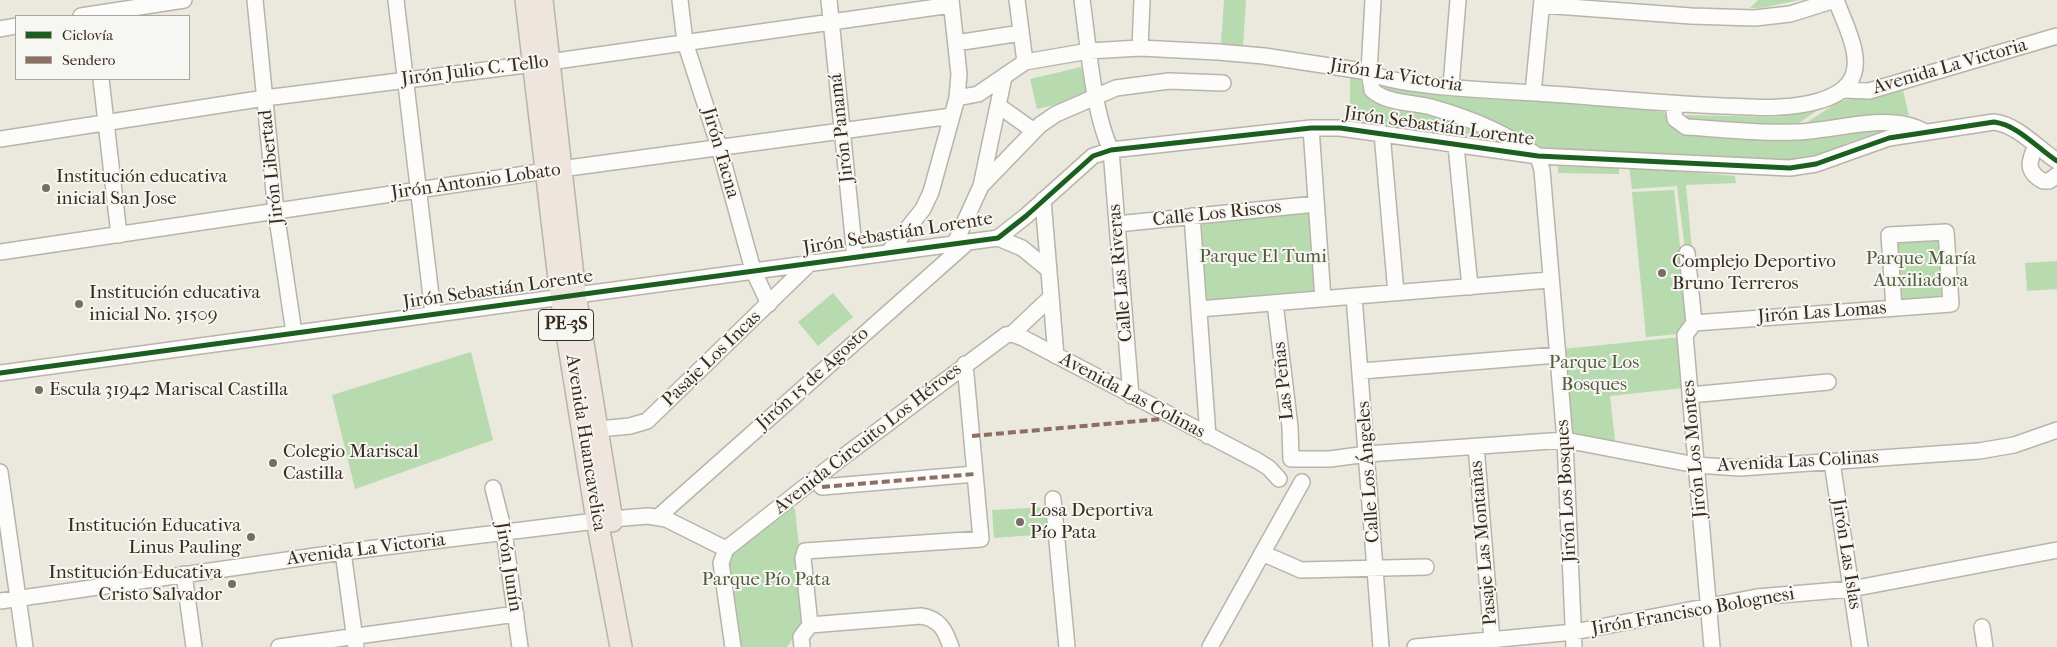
<!DOCTYPE html>
<meta charset="utf-8">
<style>
body{margin:0}
#map{position:relative;width:2057px;height:647px;overflow:hidden;background:#ebe8de;font-family:"IM FELL French Canon",serif}
canvas{display:block}
.legend{position:absolute;left:15px;top:15px;width:175px;height:65px;box-sizing:border-box;background:#f6f6f2;border:1px solid #aba49d;margin:0;padding:6px 9px;list-style:none;font-size:15px;color:#3b2a1e}
.legend li{display:flex;align-items:center;gap:10px;height:25px}
.legend b{width:25px;border:1px solid #aba49d}
</style>
<div id="map">
<canvas width="2057" height="647"></canvas>
<ul class="legend">
<li><b style="height:6px;background:#1b5e20"></b>Ciclovía</li>
<li><b style="height:6px;background:#8d6e63"></b>Sendero</li>
</ul>
</div>
<script>
const c = document.querySelector('canvas').getContext('2d');
c.lineJoin = 'round';
function fill(path, color) { c.fillStyle = color; c.fill(path, 'evenodd'); }
function strokePath(path, color, width, dash) { c.strokeStyle = color; c.lineWidth = width; c.lineCap = dash ? 'butt' : 'round'; c.setLineDash(dash || []); c.stroke(path); }
function drawText(font, color, halo, rows, align = 'center') {
  c.font = font + ' "IM FELL French Canon",serif'; c.lineWidth = 4; c.setLineDash([]); c.textBaseline = 'middle'; c.strokeStyle = halo; c.fillStyle = color; for (const [text, x, y, turn = 0] of rows) {
    c.save(); c.translate(x, y); c.rotate((+turn || 0) * Math.PI / 180); c.textAlign = isNaN(turn) ? turn : align; if (halo) c.strokeText(text, 0, 0); c.fillText(text, 0, 0); c.restore();
  }
}
const green = new Path2D(`
 M1224 0H1246L1243 46 1221 44Z
 M1758 0H1799L1761 8H1750Z
 M1081 67 1088 97 1037 109 1030 79Z
 M1350 74 1361 75 1362 87 1367 97 1381 104 1433 114 1491 137 1489 142 1350 121Z
 M1380 83 1664 112 1672 125 1893 128C1857 137 1826 155 1789 162L1545 149 1433 101 1386 90Z
 M1902 86 1909 115 1800 127 1838 102Z
 M1822 107 1795 126 1696 122 1688 119 1686 115 1776 117Z
 M1558 166 1619 168V174L1558 173Z
 M1629 166 1735 176 1736 183 1686 185 1692 250 1685 249 1677 186 1632 189Z
 M1674 190 1688 321 1679 334 1646 337 1632 192Z
 M1311 211 1316 294 1205 302 1201 223Z
 M1941 239 1945 298 1901 301 1896 242Z
 M2057 261V289L2027 291 2025 263Z
 M833 293 853 317 818 346 798 322Z
 M1680 337 1684 388 1610 396 1615 441 1571 433 1563 349Z
 M471 352 493 440 355 489 332 395Z
 M793 507 795 510 807 617 787 647H739L727 564 731 555Z
 M1046 507 1048 534 994 538 992 510Z`);
const minor = new Path2D(`
 M255 0 276 212 294 333
 M396 0 433 313
 M680 0 685 42 719 147 753 270 769 304
 M829 0 855 257
 M1017 0 1025 62
 M1082 0C1088 42 1093 113 1111 150L1131 396
 M1373 0 1369 72 1372 90C1387 104 1415 102 1434 108 1470 118 1507 134 1538 156L1542 170 1565 440 1574 647
 M1542 5 1691 16 1755 18 1790 14 1835 0
 M81 16 184 0
 M0 29 16 26
 M956 43 1021 33
 M1140 48 1142 0
 M101 79 119 235
 M1451 86 1458 0
 M1843 90 1869 91 2057 36
 M1533 93 1542 0
 M957 98 978 94 1025 62 1089 51 1140 48 1218 52 1264 56 1369 72C1392 87 1504 91 1537 93 1599 97 1661 104 1723 106 1741 106 1761 109 1779 107 1801 106 1836 101 1849 83 1866 60 1844 23 1836 0
 M1673 104 1675 119 1686 127C1722 129 1760 134 1797 132 1835 131 1891 111 1925 132
 M999 106 1034 131
 M1311 128 1323 299
 M1382 133 1396 293
 M0 139 265 98 549 62 951 5
 M2036 145C2029 161 2025 171 2043 181H2049L2057 175
 M1456 146 1470 287
 M981 186 1040 125 1056 114 1116 88 1169 81 1223 83
 M1043 200 1056 356
 M1192 216 1208 436
 M1117 224 1316 204
 M998 238 1022 248 1049 270
 M955 243 981 186 1004 77
 M0 252 546 171 952 116
 M888 253 923 209 931 192 957 98 959 74 951 0
 M1687 253 1694 323 1685 335 1712 647
 M1354 296 1381 647
 M1275 303 1290 427 1291 459
 M1199 309 1549 280
 M1694 323 1951 304 1946 232 1889 235 1894 308
 M1012 334 1051 297
 M1362 371 1557 355
 M0 373 998 238 1026 216 1093 156 1111 150 1311 128H1340L1538 156 1790 168 1816 164 1889 138 1994 122C2018 125 2037 148 2057 161
 M1690 395 1828 382
 M599 429 630 426 647 421 811 262
 M1476 446 1492 640
 M1295 459H1330L1367 454 1565 440 1696 465 1740 468 1979 451 2014 445 2057 430
 M1832 462 1860 647
 M0 472 25 647
 M822 487 975 474
 M493 488 504 532 520 647
 M1053 499 1067 647
 M658 517 968 242
 M343 552 356 647
 M1262 553 1301 570 1426 567
 M184 574 194 647
 M0 601 343 552 612 519 648 516 666 519 726 549
 M810 625 803 558 805 551 981 539 965 364
 M1982 627 1985 647
 M279 647 516 614
 M733 647 721 563 726 549 839 460 1006 335 1012 334 1023 338 1258 461 1269 468 1279 479
 M802 647 801 637 810 625 921 616C940 619 945 630 951 647
 M1210 647 1302 482
 M1415 647 1574 632 1757 597 1851 589 2057 550`);
const highway = new Path2D(`
 M526 0 561 296 597 520 621 647
 M542 0 575 294 612 521`);
const quiet = new Path2D(`
 M972 436 1173 418
 M822 487 975 474`);
const cycleway = new Path2D(`
 M0 373 998 238 1026 216 1093 156 1111 150 1311 128H1340L1538 156 1790 168 1816 164 1889 138 1994 122C2018 125 2037 148 2057 161`);
const markers = [
 [46,188,5,"#796c61"],
 [1662,273,5,"#796c61"],
 [79,304,5,"#796c61"],
 [39,390,5,"#796c61"],
 [273,463,5,"#796c61"],
 [1020,522,5,"#796c61"],
 [251,537,5,"#796c61"],
 [232,584,5,"#796c61"]
];
const shields = [
 [566,325,55]
];
const shieldNames = [
 ["PE-3S",566,325]
];
const streetNames = [
 ["Avenida La Victoria",1950,67,-16],
 ["Jirón Julio C. Tello",475,71,-7],
 ["Jirón La Victoria",1396,76,9],
 ["Jirón Sebastián Lorente",1439,127,8],
 ["Jirón Panamá",842,128,-96],
 ["Jirón Tacna",720,153,74],
 ["Jirón Libertad",272,167,-96],
 ["Jirón Antonio Lobato",476,182,-8],
 ["Calle Los Riscos",1217,214,-6],
 ["Jirón Sebastián Lorente",898,234,-9],
 ["Calle Las Riveras",1121,273,-95],
 ["Jirón Sebastián Lorente",498,290,-8],
 ["Jirón Las Lomas",1822,313,-4],
 ["Pasaje Los Incas",712,359,-44],
 ["Jirón 15 de Agosto",813,379,-42],
 ["Las Peñas",1284,381,-96],
 ["Avenida Las Colinas",1132,396,28],
 ["Avenida Circuito Los Héroes",868,439,-38],
 ["Avenida Huancavelica",585,443,81],
 ["Jirón Los Montes",1695,449,-95],
 ["Avenida Las Colinas",1798,462,-3],
 ["Calle Los Ángeles",1369,472,-94],
 ["Jirón Los Bosques",1567,491,-93],
 ["Pasaje Las Montañas",1484,543,-95],
 ["Avenida La Victoria",366,550,-7],
 ["Jirón Las Islas",1846,554,81],
 ["Jirón Junín",508,567,81],
 ["Jirón Francisco Bolognesi",1693,612,-10]
];
const poiNames = [
 ["Institución educativa",56,177],
 ["inicial San Jose",56,199],
 ["Complejo Deportivo",1672,262],
 ["Bruno Terreros",1672,284],
 ["Institución educativa",89,293],
 ["inicial No. 31509",89,315],
 ["Escula 31942 Mariscal Castilla",49,390],
 ["Colegio Mariscal",283,452],
 ["Castilla",283,474],
 ["Losa Deportiva",1030,511],
 ["Pío Pata",1030,533],
 ["Institución Educativa",241,526,"right"],
 ["Linus Pauling",241,548,"right"],
 ["Institución Educativa",222,573,"right"],
 ["Cristo Salvador",222,595,"right"]
];
const parkNames = [
 ["Parque El Tumi",1263,257],
 ["Parque María",1921,259],
 ["Auxiliadora",1921,281],
 ["Parque Los",1594,363],
 ["Bosques",1594,385],
 ["Parque Pío Pata",766,580]
];
fill(green, '#b7daae');
strokePath(minor, '#b8b4ac', 18);
strokePath(highway, '#b8b4ac', 24);
strokePath(minor, '#fcfcfa', 15);
strokePath(highway, '#ede5de', 21);
strokePath(quiet, '#8d6e63', 4, [8, 4]);
strokePath(cycleway, '#1b5e20', 5);
for (const [x, y, r, color] of markers) { const dot = new Path2D(); dot.arc(x, y, r, 0, 2 * Math.PI); c.fillStyle = color; c.fill(dot); strokePath(dot, '#f6f6f2', 2); }
for (const [x, y, w] of shields) { const box = new Path2D(); box.roundRect(x - w / 2, y - 15.5, w, 31, 4); c.fillStyle = '#f6f6f2'; c.fill(box); strokePath(box, '#3b2a1e', 1); }
drawText('bold 18px', '#3b2a1e', null, shieldNames);
drawText('19px', '#3b2a1e', '#f6f6f2', streetNames);
drawText('19px', '#3b2a1e', '#f6f6f2', poiNames, 'left');
drawText('19px', '#535b3d', '#f6f6f2', parkNames);
</script>
